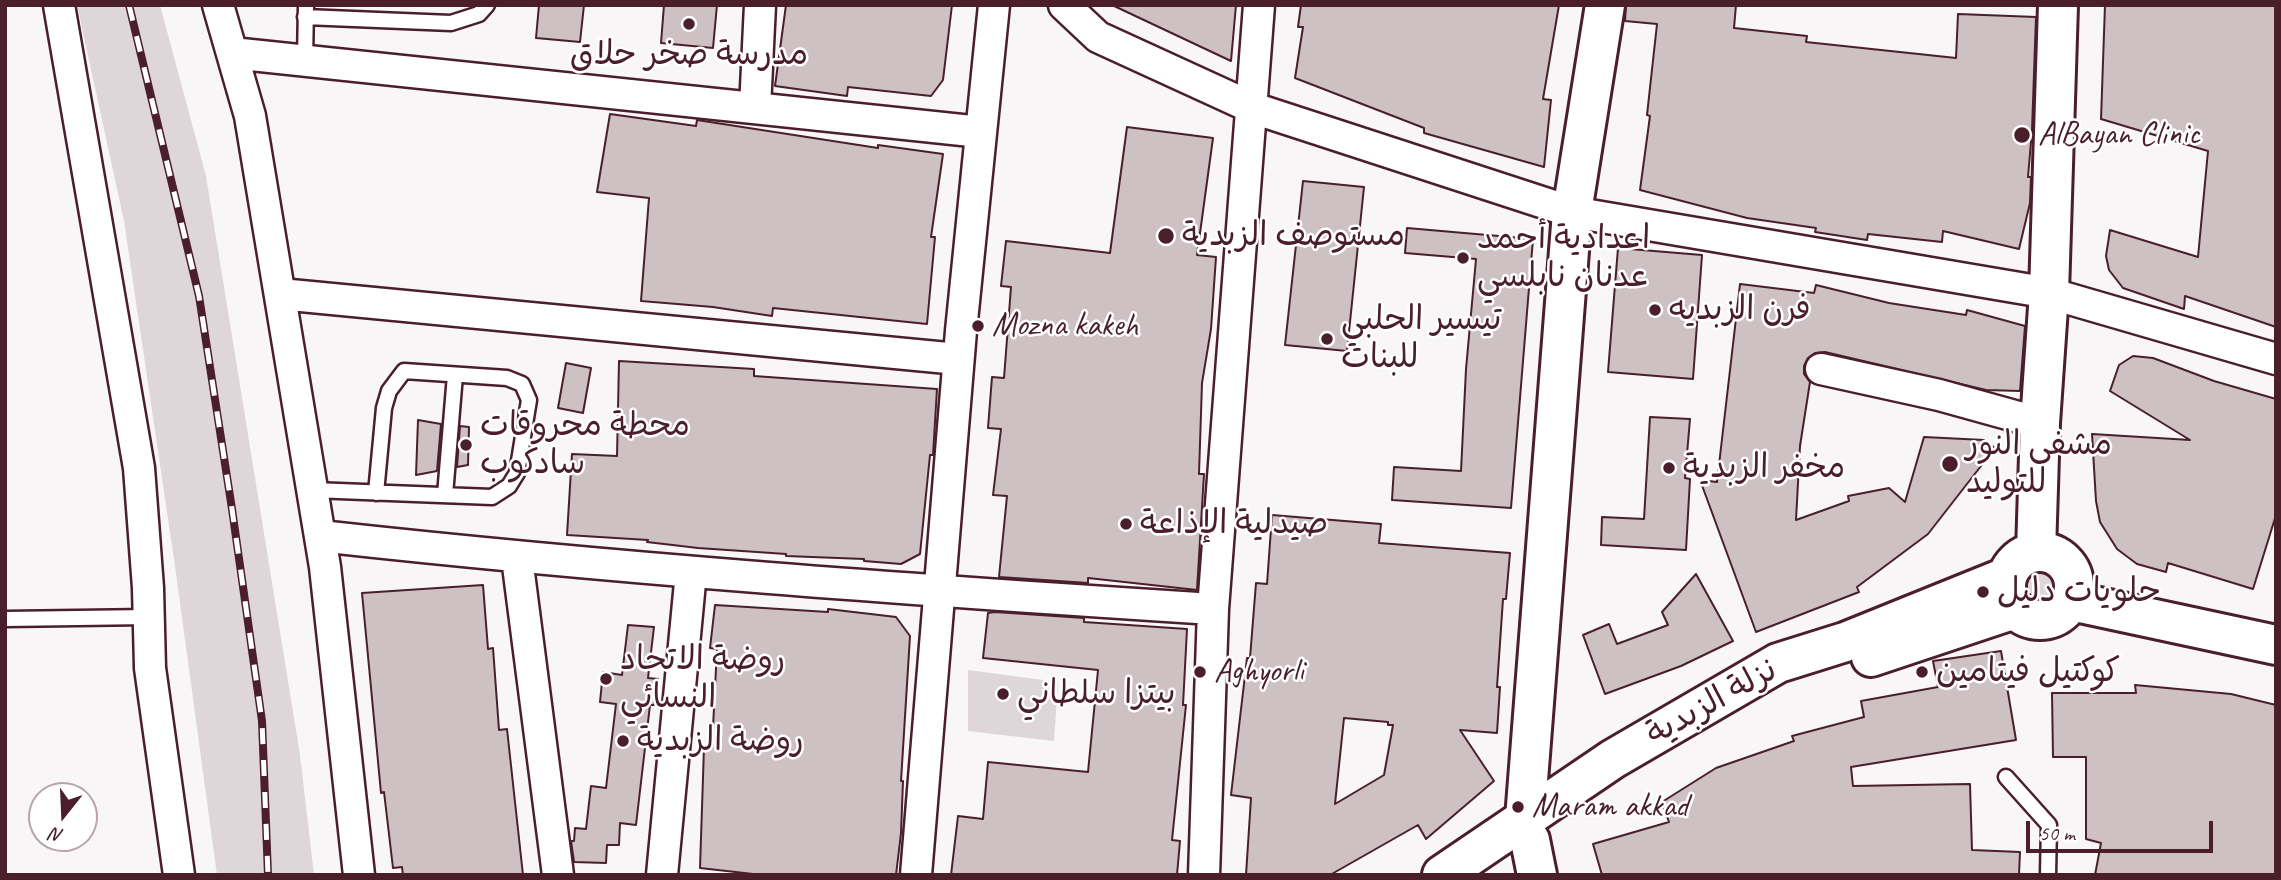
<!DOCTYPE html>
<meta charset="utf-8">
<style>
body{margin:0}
#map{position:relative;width:2281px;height:880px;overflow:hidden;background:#f8f6f7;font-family:Caveat,sans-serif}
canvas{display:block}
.frame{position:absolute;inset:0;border:7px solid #4a1f2b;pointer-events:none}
.north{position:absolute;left:28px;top:782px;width:70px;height:70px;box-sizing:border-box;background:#fff;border:2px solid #b7a5aa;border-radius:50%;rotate:198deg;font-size:19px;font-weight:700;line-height:28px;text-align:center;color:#4a1f2b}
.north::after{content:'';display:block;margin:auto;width:24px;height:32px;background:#4a1f2b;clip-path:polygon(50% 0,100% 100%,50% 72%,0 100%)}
.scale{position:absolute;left:2026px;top:821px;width:187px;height:32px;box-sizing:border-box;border:4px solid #4a1f2b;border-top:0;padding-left:9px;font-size:21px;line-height:24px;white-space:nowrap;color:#4a1f2b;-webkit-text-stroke:5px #fff;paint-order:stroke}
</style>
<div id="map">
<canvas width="2281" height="880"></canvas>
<div class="frame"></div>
<div class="north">N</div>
<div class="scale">50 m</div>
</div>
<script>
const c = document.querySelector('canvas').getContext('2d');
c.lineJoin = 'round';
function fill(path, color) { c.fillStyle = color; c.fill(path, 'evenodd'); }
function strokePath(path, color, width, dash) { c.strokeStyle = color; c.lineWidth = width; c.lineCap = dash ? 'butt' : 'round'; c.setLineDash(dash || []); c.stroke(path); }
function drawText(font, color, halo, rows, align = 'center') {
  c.font = font + ' Caveat,"Playpen Sans Arabic",sans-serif'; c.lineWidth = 5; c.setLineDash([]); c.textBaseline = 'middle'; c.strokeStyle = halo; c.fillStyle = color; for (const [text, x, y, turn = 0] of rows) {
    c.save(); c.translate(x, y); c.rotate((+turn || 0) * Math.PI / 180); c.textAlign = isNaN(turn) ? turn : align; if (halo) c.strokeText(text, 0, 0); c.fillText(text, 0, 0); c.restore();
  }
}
const green = new Path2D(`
 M77 5H160L206 176 300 755 314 875H217L175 566 124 221Z
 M2020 585a20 20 0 1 1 40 0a20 20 0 1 1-40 0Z
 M968 670 1058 682 1054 741 968 731Z`);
const building = new Path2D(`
 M539 5H584L580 42 536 38Z
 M664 5H717L713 48 661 43Z
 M786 5H952L943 80 931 96 848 87 847 96 775 86Z
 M1112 5H1236L1231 61Z
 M1301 5H1559L1543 99 1551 100 1544 167 1424 133V128L1295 78 1303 27H1298Z
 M1626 5H1736L1734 28 1807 36 1806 42 1956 58 1958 14 2036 17 2032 130 2028 177H2031L2030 203 2019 249 1943 231 1942 242 1868 234 1867 240 1815 232 1816 228 1747 218 1640 190 1650 116 1647 115 1657 24 1625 21Z
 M2105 5H2276V327L2185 296 2184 309 2123 288 2109 270 2106 256 2110 230 2198 257 2208 151 2101 119Z
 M610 114 696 126 697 120 878 148V145L943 154 931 237H935L927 324 773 308 772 316 713 307 641 301 649 198 597 192Z
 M1127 127 1213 138 1197 255 1216 257 1211 329 1202 383 1199 474H1204L1197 590 1088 578V583L999 577 1007 496 993 495 1001 429 988 428 992 377 1004 378 1011 287 1001 286 1006 241 1110 253Z
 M1303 181 1364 187 1347 351 1285 345Z
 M1407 228 1533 239 1511 508 1392 500 1394 467 1461 471 1466 369 1476 259 1405 253Z
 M1618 248 1702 255 1693 379 1608 372Z
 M1740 284 1814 293 1816 285 1889 303 1966 315 1967 310 2025 326 2020 391 1986 390 1825 352 1815 353 1808 358 1804 366V374L1810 382 1800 446 1796 520 1849 501 1848 496 1889 488 1905 502 1924 437 1984 440 1995 448 1928 534 1857 587 1859 592 1756 632 1700 480 1717 482Z
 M2133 356 2153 358 2214 381 2276 399V515L2253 589 2168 563 2166 572 2137 564 2117 549 2100 522 2096 501 2092 434 2190 440 2110 391 2119 365Z
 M619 361 754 369V376L937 389 933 455H930L920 554 901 564 864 561V559L786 556V554L698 548 647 542 648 540 567 535 572 454 617 456Z
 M566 363 591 368 583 413 558 408Z
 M1650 417 1690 419 1685 478 1690 479 1686 550 1601 545 1602 517 1644 519Z
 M418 420 441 424 437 471 416 475Z
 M460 426 469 427 468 465 457 467Z
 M1272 515 1381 524 1379 543 1510 553 1506 599H1503L1497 687H1500L1497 733 1460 730 1494 781 1426 839 1418 825 1330 875H1246L1251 798 1231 795 1247 658H1250L1256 583 1267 584ZM1344 718 1388 722V725H1393L1384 775 1335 804Z
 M1696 574 1733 641 1681 666 1605 694 1583 635 1609 624 1617 644 1668 625 1662 612Z
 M483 585 488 649 493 648 499 730 507 729 523 875H403L402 867 393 868 384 792 381 793 362 593Z
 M715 605 828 612V609L896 617 910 636 901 781H903L901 833 896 875H762L700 868 704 747H712L717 649 710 648Z
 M995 612 1084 618V622L1187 629 1183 705H1186L1172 840 1180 841 1177 875H951L958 816 983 819 988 762 1088 772 1098 670 983 658 988 613Z
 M628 625 654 627 648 678 658 679 654 705H650L636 825 620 823 619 845H607L606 863 574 862 571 841H574L575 828 586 829 591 786 606 788 616 704 600 702 603 672 622 675Z
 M2001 651 2016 740 1851 767 1853 786 1970 784 1972 850 2020 852 2019 875H1602L1593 844 1669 822 1662 802 1716 768 1794 741 1792 736 1864 717 1861 701 1938 687 1933 661Z
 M2135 685 2231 694 2276 705V875H2095L2101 843 2086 839V757H2053L2052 693H2136Z`);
const lane = new Path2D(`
 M305 17 451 23 479 14 487 5
 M305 60 306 5
 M313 490 492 497 509 486 517 473 529 400 522 384 507 378 404 371 389 391 384 408 376 493
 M445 495 455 375
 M5 619 149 617
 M2006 777 2049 825 2048 875`);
const street = new Path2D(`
 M59 5 139 468 148 588 150 668 179 875
 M218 5 250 116 325 567 359 875
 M1064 5 1098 37 1253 108 1572 212 2049 293 2276 359
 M232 53 981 132
 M755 108 760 5
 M280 294 958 359
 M1821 369 1939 395 2040 423
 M320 536C617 569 915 590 1213 609
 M517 558 558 875
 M662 875 691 572
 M916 875 961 331 994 5
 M1204 875 1213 609 1259 5`);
const secondary = new Path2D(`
 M2036 552 2040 423 2049 293 2058 5
 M2006 586a34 34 0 1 1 68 0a34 34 0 1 1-68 0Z
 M2071 601 2276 645
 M1871 657 2015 609
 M1525 819 1572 212 1605 5
 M1530 840 1537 875
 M1442 875 1613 759 1778 663 1845 642 2006 577`);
const rail = new Path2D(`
 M129 5 199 296 232 509 262 721 268 875`);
const markers = [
 [689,24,7,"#4a1f2b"],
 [2022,135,9,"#4a1f2b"],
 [1166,236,9,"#4a1f2b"],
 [1463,258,7,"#4a1f2b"],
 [1655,310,7,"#4a1f2b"],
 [978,326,7,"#4a1f2b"],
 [1327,339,7,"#4a1f2b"],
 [466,445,7,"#4a1f2b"],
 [1950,464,9,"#4a1f2b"],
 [1669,468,7,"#4a1f2b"],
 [1126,524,7,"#4a1f2b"],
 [1983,592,7,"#4a1f2b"],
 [1200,672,7,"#4a1f2b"],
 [1922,672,7,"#4a1f2b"],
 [606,679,7,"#4a1f2b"],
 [1003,694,7,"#4a1f2b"],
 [623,741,7,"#4a1f2b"],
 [1518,807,7,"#4a1f2b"]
];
const poiNames = [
 ["مدرسة صخر حلاق",689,55,"center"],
 ["AlBayan Clinic",2038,135],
 ["مستوصف الزبدية",1182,236],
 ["اعدادية أحمد",1477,239],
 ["عدنان نابلسي",1477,277],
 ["فرن الزبديه",1669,310],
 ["تيسير الحلبي",1341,320],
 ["للبنات",1341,358],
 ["Mozna kakeh",992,326],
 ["محطة محروقات",480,426],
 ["سادكوب",480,464],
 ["مشفى النور",1966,445],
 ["للتوليد",1966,483],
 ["مخفر الزبدية",1683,468],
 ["صيدلية الإذاعة",1140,524],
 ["حلويات دليل",1997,592],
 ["روضة الاتحاد",620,660],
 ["النسائي",620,698],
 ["Aghyorli",1214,672],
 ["كوكتيل فيتامين",1936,672],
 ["بيتزا سلطاني",1017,694],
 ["روضة الزبدية",637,741],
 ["Maram akkad",1532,807]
];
const streetNames = [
 ["نزلة الزبدية",1712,703,-29]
];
fill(green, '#ded6d9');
fill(building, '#cdc1c4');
strokePath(building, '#4a1f2b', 2);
strokePath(lane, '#4a1f2b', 19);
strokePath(street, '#4a1f2b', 35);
strokePath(secondary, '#4a1f2b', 44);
strokePath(lane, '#fff', 14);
strokePath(street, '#fff', 30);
strokePath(secondary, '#fff', 38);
strokePath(rail, '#4a1f2b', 8);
strokePath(rail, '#fff', 5, [16]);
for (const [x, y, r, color] of markers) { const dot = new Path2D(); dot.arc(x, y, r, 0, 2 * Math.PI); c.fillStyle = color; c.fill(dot); strokePath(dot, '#fff', 2.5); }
drawText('33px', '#4a1f2b', '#fff', poiNames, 'left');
drawText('33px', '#4a1f2b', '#fff', streetNames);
</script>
